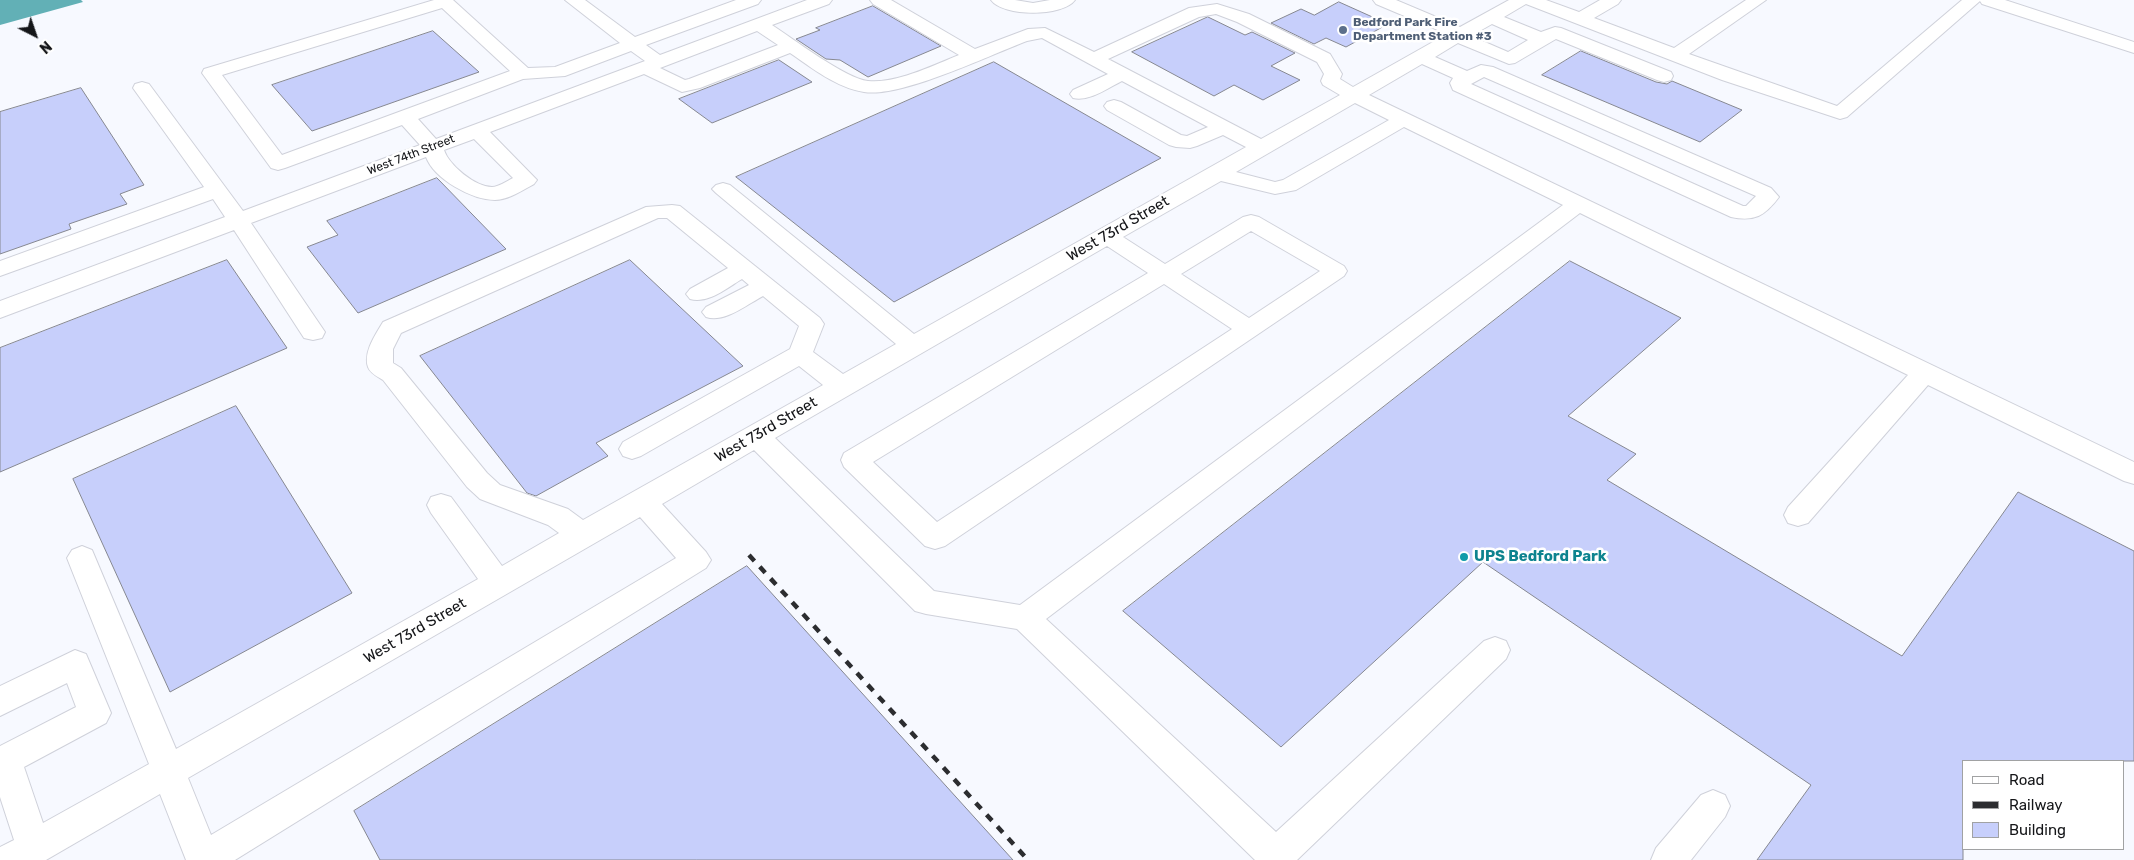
<!DOCTYPE html>
<style>
body{margin:0}
#map{position:relative;width:2134px;height:860px;overflow:hidden;background:#f7f9ff;font-family:Rubik,sans-serif}
canvas{display:block}
.legend{position:absolute;left:1962px;top:760px;width:162px;height:90px;box-sizing:border-box;background:#fff;border:1px solid #a1a2a3;margin:0;padding:6px 9px;list-style:none;font-size:15px;color:#151619}
.legend li{display:flex;align-items:center;gap:10px;height:25px}
.legend b{width:25px;border:1px solid #a1a2a3}
.north{position:absolute;left:10px;top:10px;width:50px;height:50px;-webkit-text-stroke:4px #fff;paint-order:stroke;rotate:139deg;font-size:14px;font-weight:700;line-height:20px;text-align:center;color:#151619}
.north::after{content:'';display:block;margin:auto;width:18px;height:22px;background:#151619;clip-path:polygon(50% 0,100% 100%,50% 72%,0 100%)}
</style>
<div id="map">
<canvas width="2134" height="860"></canvas>
<ul class="legend">
<li><b style="height:6px;background:#fff"></b>Road</li>
<li><b style="height:6px;background:#2c2d30"></b>Railway</li>
<li><b style="height:14px;background:#c7cffb"></b>Building</li>
</ul>
<div class="north">N</div>
</div>
<script>
const c = document.querySelector('canvas').getContext('2d');
c.lineJoin = 'round';
function fill(path, color) { c.fillStyle = color; c.fill(path, 'evenodd'); }
function strokePath(path, color, width, dash) { c.strokeStyle = color; c.lineWidth = width; c.lineCap = dash ? 'butt' : 'round'; c.setLineDash(dash || []); c.stroke(path); }
function drawText(font, color, halo, rows, align = 'center') {
  c.font = font + ' Rubik,sans-serif'; c.lineWidth = 5; c.setLineDash([]); c.textBaseline = 'middle'; c.strokeStyle = halo; c.fillStyle = color; for (const [text, x, y, turn = 0] of rows) {
    c.save(); c.translate(x, y); c.rotate((+turn || 0) * Math.PI / 180); c.textAlign = isNaN(turn) ? turn : align; if (halo) c.strokeText(text, 0, 0); c.fillText(text, 0, 0); c.restore();
  }
}
const water = new Path2D(`
 M0 0H81L83 2 0 25Z`);
const building = new Path2D(`
 M1339 2 1388 24 1346 47 1326 38 1314 44 1271 23 1301 9 1314 15Z
 M873 6 941 46 868 77 840 60 826 59 796 39 820 30 816 28Z
 M1208 17 1245 35 1252 32 1295 53 1271 66 1300 80 1263 100 1234 85 1214 96 1132 52Z
 M433 31 479 72 312 131 272 85Z
 M1581 51 1656 82 1667 84 1672 81 1742 110 1700 142 1542 75Z
 M779 60 812 82 712 123 679 99Z
 M994 62 1161 158 894 302 736 177Z
 M81 88 144 185 120 194 127 204 69 224 71 229 0 254V112Z
 M437 178 506 249 358 313 307 247 338 235 327 221Z
 M227 260 287 348 0 472V348Z
 M630 260 743 366 596 443 608 456 536 496 527 493 420 356Z
 M1570 261 1681 318 1568 416 1636 454 1607 480 1902 656 2018 492 2134 551V761H1963V860H1757L1811 785 1483 562 1281 747 1123 611Z
 M236 406 352 593 170 692 73 479Z
 M747 566 1013 860H380L354 811Z`);
const minor = new Path2D(`
 M434 0H453L528 68 555 67 620 43 565 0H585L635 37 736 0H761L758 4 646 45 660 55 807 0H832L829 4 772 25C792 38 846 79 868 81 896 84 934 65 959 55L873 4 870 0H891L975 49 1028 29 1045 28 1094 52 1189 8 1217 4 1249 14 1330 54 1342 74 1340 79 1353 87 1447 34 1376 4 1373 0H1396L1460 27 1509 0H1546L1579 12 1600 0H1621L1618 4 1594 18 1674 48 1746 0H1766L1689 54 1837 106 1962 0H2005L2134 42V53L1982 4 1980 1 1847 117 1840 119 1722 80 1526 4 1504 17 1541 32 1555 27 1561 28 1671 72 1673 76 1671 80 1664 82 1657 80 1556 39 1515 63 1509 64 1458 43 1435 57 1467 71 1481 65 1493 67 1771 188 1779 197C1765 216 1754 222 1731 217L1453 90 1450 83 1453 78 1422 64 1369 95 2134 462V484L2124 481 1928 385 1808 523 1798 526 1788 523 1784 515 1788 507 1908 375 1580 213 1046 619 1276 832 1484 641 1495 637 1506 641 1510 650 1506 659 1297 860H1255L1017 629 926 614 915 611 754 450 662 504 706 552 711 560 706 568 235 860H186L160 794 46 860H0V847L14 840 0 797V746L76 707 67 683 0 716V686L75 650 86 654 111 713 106 723 24 767 43 823 149 764 67 558 72 550 82 546 92 550 176 749 478 579 431 513 427 505 431 497 441 494 451 497 502 566 559 533 548 525 480 499 467 487 383 380C378 377 370 373 368 367 363 352 376 334 383 322L646 207 672 205 680 206 820 318 824 324 813 352 843 374 896 344 716 193 712 189 716 185 723 183 730 185 914 334 1246 147 1223 135 1197 146 1190 148 1176 147 1169 145 1107 110 1104 106 1107 102 1114 100 1121 102 1181 135 1187 136 1208 127 1122 81C1108 88 1089 102 1073 98L1070 94 1073 90 1108 74 1042 38 1027 41C990 55 901 98 864 92 837 88 812 68 790 53L700 88 682 92 644 74 490 132 537 180 534 184C523 190 508 200 495 200 472 200 434 179 426 157L251 223 325 332 322 338 313 340 304 338 234 230 0 318V301L225 217 213 199 0 276V261L204 187 133 88 135 84 142 82 149 84 243 211 420 145 402 125 285 168 278 170 271 168 202 73 204 69ZM442 8 510 71 282 155 222 75ZM1216 14 1237 22 1317 62 1324 74 1321 81 1323 85 1340 95 1261 139 1108 59 1199 17ZM1492 24 1528 40 1508 52 1471 36ZM757 31 778 45 689 79 685 80 660 68ZM631 51 645 61 436 139 418 119 523 79 565 76ZM1484 77 1756 196 1746 206H1743L1471 84ZM1355 103 1389 120 1283 180 1275 182 1236 172ZM1404 127 1563 205 1020 605 934 591 775 438 1107 246 1148 273 844 453 841 460 844 467 925 546 935 549 945 546 1344 276 1347 271 1344 266 1259 217 1251 215 1243 217 1165 264 1123 237 1221 181 1275 194 1296 190ZM474 139 513 178C507 181 498 187 492 187 475 187 449 165 444 150ZM658 218H667L728 268 690 289 686 294 690 299C708 304 727 288 742 279L749 285 706 307 702 312 706 317C725 323 746 305 763 296L799 326 790 349 623 442 619 449 623 456 632 459 641 456 799 366 823 385 583 520 568 509 500 485 487 473 401 368 393 363V349L401 333ZM1251 231 1320 271 1249 318 1181 274ZM1164 284 1232 329 937 522 873 462ZM640 517 676 558 211 835 188 778Z
 M991 0H1015L1033 3 1050 0H1075C1063 17 1003 17 991 0Z
 M1713 790 1725 795 1730 806 1725 817 1691 860H1651L1656 848 1701 795Z`);
const rail = new Path2D(`
 M749 555 1028 860`);
const markers = [
 [1343,30,5,"#5c6f8a"],
 [1464,557,5,"#0f9aa8"]
];
const farServicenames = [
 ["Bedford Park Fire",1353,23],
 ["Department Station #3",1353,37]
];
const farStreetnames = [
 ["West 74th Street",411,155,-21]
];
const streetNames = [
 ["West 73rd Street",1118,229,-30],
 ["West 73rd Street",766,430,-30],
 ["West 73rd Street",415,631,-30]
];
const cultureNames = [
 ["UPS Bedford Park",1474,557]
];
fill(water, '#62b0b6');
fill(building, '#c7cffb');
strokePath(building, '#868891', 1);
strokePath(minor, '#cfd1da', 2);
fill(minor, '#fff');
strokePath(rail, '#2c2d30', 4.5, [8, 8]);
for (const [x, y, r, color] of markers) { const dot = new Path2D(); dot.arc(x, y, r, 0, 2 * Math.PI); c.fillStyle = color; c.fill(dot); strokePath(dot, '#fff', 2); }
drawText('bold 12px', '#4e5e75', '#fff', farServicenames, 'left');
drawText('12px', '#151619', '#fff', farStreetnames);
drawText('15px', '#151619', '#fff', streetNames);
drawText('bold 15px', '#0d838f', '#fff', cultureNames, 'left');
</script>
